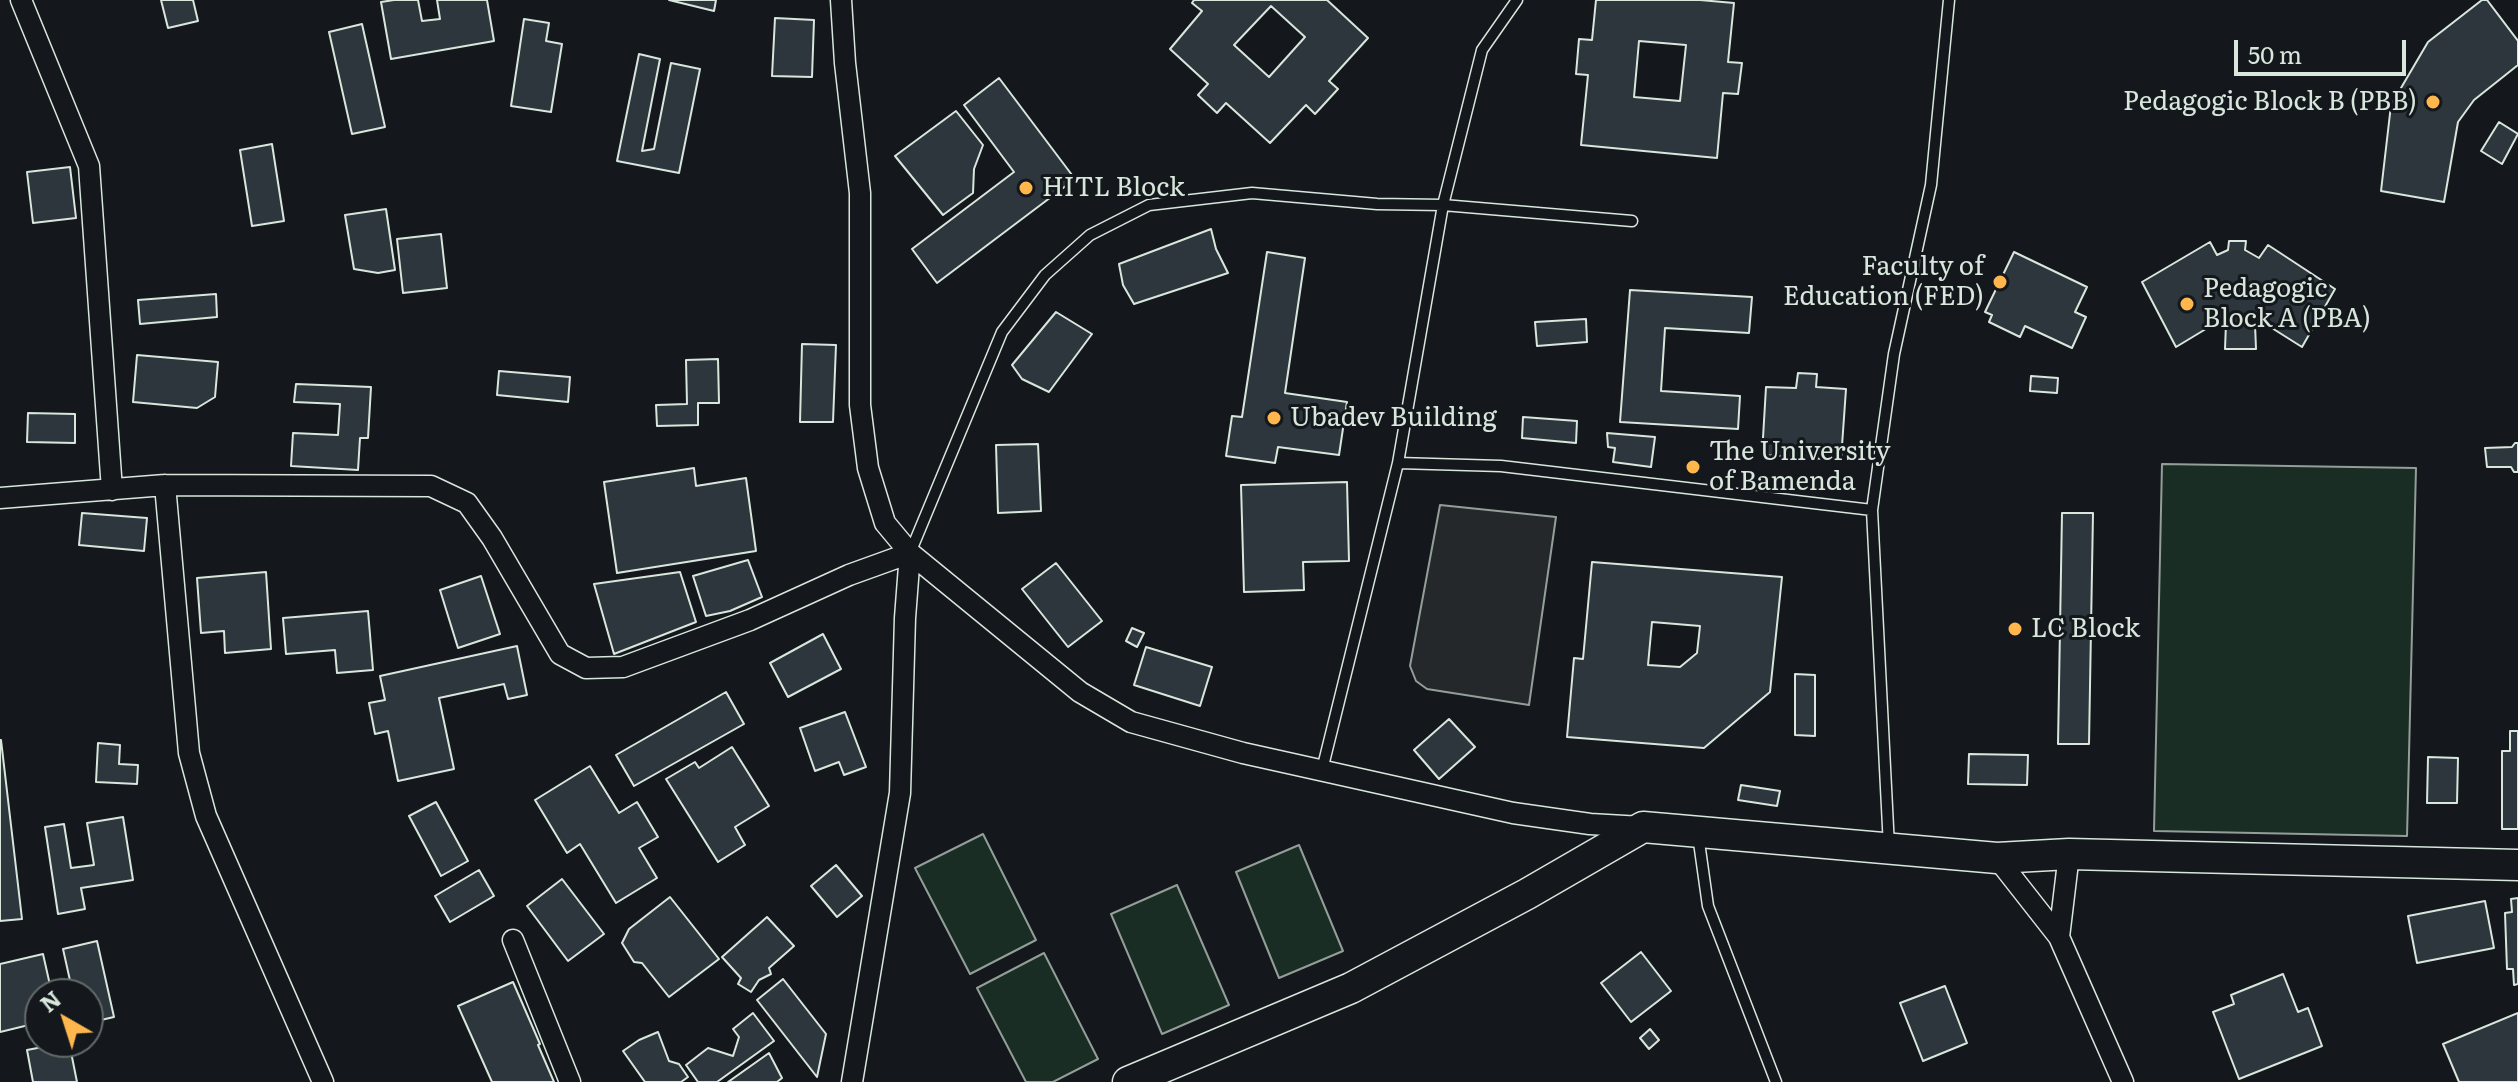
<!DOCTYPE html>
<style>
body{margin:0}
#map{position:relative;width:2518px;height:1082px;overflow:hidden;background:#14181c;font-family:Literata,serif}
canvas{display:block}
.north{position:absolute;left:24px;top:978px;width:80px;height:80px;box-sizing:border-box;background:#14181c;border:2px solid #626a69;border-radius:50%;rotate:321deg;font-size:22px;font-weight:700;line-height:32px;text-align:center;color:#d8e6dc}
.north::after{content:'';display:block;margin:auto;width:28px;height:36px;background:#ffb74d;clip-path:polygon(50% 0,100% 100%,50% 72%,0 100%)}
.scale{position:absolute;left:2234px;top:40px;width:172px;height:36px;box-sizing:border-box;border:4px solid #d8e6dc;border-top:0;padding-left:10px;font-size:24px;line-height:28px;white-space:nowrap;color:#d8e6dc;-webkit-text-stroke:6px #14181c;paint-order:stroke}
</style>
<div id="map">
<canvas width="2518" height="1082"></canvas>
<div class="north">N</div>
<div class="scale">50 m</div>
</div>
<script>
const c = document.querySelector('canvas').getContext('2d');
c.lineJoin = 'round';
function fill(path, color) { c.fillStyle = color; c.fill(path, 'evenodd'); }
function strokePath(path, color, width, dash) { c.strokeStyle = color; c.lineWidth = width; c.lineCap = dash ? 'butt' : 'round'; c.setLineDash(dash || []); c.stroke(path); }
function drawText(font, color, halo, rows, align = 'center') {
  c.font = font + ' Literata,serif'; c.lineWidth = 6; c.setLineDash([]); c.textBaseline = 'middle'; c.strokeStyle = halo; c.fillStyle = color; for (const [text, x, y, turn = 0] of rows) {
    c.save(); c.translate(x, y); c.rotate((+turn || 0) * Math.PI / 180); c.textAlign = isNaN(turn) ? turn : align; if (halo) c.strokeText(text, 0, 0); c.fillText(text, 0, 0); c.restore();
  }
}
const green = new Path2D(`
 M2162 464 2416 468 2407 836 2154 831Z
 M983 834 1036 940 970 974 915 868Z
 M1299 845 1343 951 1279 978 1236 872Z
 M1177 885 1229 1005 1162 1034 1111 914Z
 M1044 953 1098 1059 1053 1082H1026L977 988Z`);
const parking = new Path2D(`
 M1440 505 1556 517 1529 705 1427 689 1416 681 1410 666Z`);
const building = new Path2D(`
 M161 0H193L198 21 168 28Z
 M394 0H418L422 21 440 19 437 0H487L494 41 391 59 381 2Z
 M669 0H716L714 11Z
 M1194 0H1327L1368 38 1329 81 1338 89 1315 114 1306 105 1270 143 1226 103 1217 113 1198 95 1208 84 1170 49 1202 11 1192 3ZM1271 6 1305 37 1269 77 1234 45Z
 M1596 0H1700L1734 3 1728 62 1742 63 1738 94 1723 93 1717 158 1581 145 1588 75 1576 74 1579 39 1592 40ZM1639 41 1686 45 1680 101 1634 97Z
 M2482 0H2487L2518 41V65L2474 100 2458 122 2444 202 2381 191 2391 105 2428 42Z
 M775 18 814 20 812 77 772 76Z
 M524 19 549 23 546 41 562 44 551 112 511 106Z
 M362 24 385 127 352 134 329 32Z
 M639 54 660 59 642 151 654 149 671 63 700 69 679 173 617 161Z
 M999 78 1075 179 937 283 912 249 1014 172 964 105Z
 M956 111 983 145 974 169 973 193 943 215 895 156Z
 M2499 122 2518 134 2502 164 2481 151Z
 M272 144 284 221 252 226 240 150Z
 M70 167 76 218 33 223 27 172Z
 M386 209 395 270 378 273 354 269 345 215Z
 M1211 229 1216 249 1228 273 1134 304 1123 285 1119 264Z
 M441 234 447 288 403 293 397 239Z
 M2229 241H2246L2245 250 2259 258 2268 245 2335 289 2302 347 2248 313 2247 323 2255 324 2256 349H2225L2226 323H2234V312L2176 347 2142 282 2210 242 2217 255 2228 250Z
 M1267 252 1305 258 1285 393 1347 402 1339 455 1278 447 1275 463 1226 456 1232 416 1242 417Z
 M2014 252 2087 287 2075 312 2086 317 2072 348 2025 326 2020 337 1989 322 1992 315 1985 312Z
 M1630 290 1752 297 1749 333 1665 328 1661 391 1740 396 1738 429 1620 422Z
 M216 294 217 317 140 324 138 300Z
 M1056 312 1092 334 1049 392 1022 379 1012 365Z
 M1586 319 1587 342 1537 346 1535 322Z
 M802 344 836 345 833 422H800Z
 M137 355 218 362 215 397 197 408 133 402Z
 M718 359 719 403H698V425L657 426 656 405 687 404 686 360Z
 M499 371 570 377 568 402 497 395Z
 M1798 373 1817 374 1816 387 1846 389 1841 460 1762 455 1766 387 1796 388Z
 M2031 376 2058 378 2057 393 2030 391Z
 M296 384 371 387 368 438H360L358 470 291 466 293 433 338 435 340 404 294 402Z
 M28 413 75 414V443L27 442Z
 M1523 417 1577 421 1576 443 1522 438Z
 M1607 433 1655 437 1651 467 1613 462 1615 448 1608 447Z
 M2515 443H2518V472H2514L2511 467H2487L2485 448 2512 447Z
 M1038 444 1041 511 998 513 996 445Z
 M694 468 696 486 746 478 756 551 617 573 604 482Z
 M1347 482 1349 561 1303 562 1304 590 1244 592 1241 485Z
 M82 513 147 518 144 551 79 545Z
 M2062 513H2093L2089 744H2058Z
 M748 560 762 597 730 611 706 616 693 576Z
 M1592 562 1782 577 1770 692 1704 748 1567 737 1574 658 1583 659ZM1652 622 1700 626 1697 653 1680 667 1648 665Z
 M1056 563 1102 621 1068 647 1022 589Z
 M266 572 271 649 225 653 224 631 201 633 197 578Z
 M680 572 696 622 614 654 594 584Z
 M481 576 500 634 458 648 440 590Z
 M368 611 373 670 337 673 335 650 286 654 283 618Z
 M1132 628 1144 633 1137 647 1126 641Z
 M823 634 841 669 788 697 770 663Z
 M517 646 527 695 508 699 504 684 439 698 454 769 398 781 388 731 375 734 369 703 385 700 380 676Z
 M1146 647 1212 667 1200 706 1134 685Z
 M1795 674 1815 675V736L1795 735Z
 M726 692 744 724 634 786 616 755Z
 M845 712 866 767 844 775 839 762 815 771 800 728Z
 M1449 719 1475 747 1439 779 1414 750Z
 M2510 731H2518V829H2502V751H2510Z
 M1 740 22 919 0 921V740Z
 M98 743 120 745 119 764 138 765 137 784 96 782Z
 M732 747 769 806 735 827 745 845 718 862 666 779 695 762 699 768Z
 M1969 754 2028 755 2027 785 1968 784Z
 M2428 757 2458 758 2457 803H2427Z
 M590 766 619 813 637 802 658 837 639 848 657 878 616 903 580 844 567 853 535 800Z
 M1741 785 1780 791 1777 806 1738 800Z
 M436 802 468 861 441 876 409 816Z
 M123 817 133 880 81 888 85 909 58 914 45 827 64 824 71 868 94 865 87 823Z
 M836 865 862 896 837 917 811 886Z
 M479 870 494 896 450 922 435 896Z
 M562 879 604 934 568 961 527 906Z
 M670 897 719 959 669 997 642 963 634 962 622 943 629 929Z
 M2518 898V984L2514 985 2513 969H2507L2505 913 2512 912 2511 899Z
 M2485 901 2494 948 2417 963 2408 916Z
 M767 917 794 946 769 968 771 974 759 980 751 992 738 984 741 978 722 957Z
 M97 941 114 1017 88 1023V994H73L63 949Z
 M1641 952 1671 991 1631 1022 1601 983Z
 M43 954 52 994H40V1031L37 1023 0 1032V964Z
 M2283 974 2298 1012 2308 1008 2322 1046 2239 1079 2213 1012 2234 1004 2231 995Z
 M783 979 826 1034 817 1077 757 1000Z
 M513 982 540 1044 538 1045 554 1082H492L458 1006Z
 M1945 986 1967 1043 1923 1061 1900 1003Z
 M753 1013 774 1041 717 1082H698L686 1065 708 1048 733 1056 739 1037 733 1029Z
 M2518 1013V1082H2459L2443 1044Z
 M1650 1029 1659 1040 1649 1049 1640 1038Z
 M658 1032 669 1061 679 1064 688 1077 681 1082H645L623 1051 639 1040Z
 M69 1042 77 1082H33L27 1050Z
 M769 1053 782 1078 777 1082H728Z`);
const lane = new Path2D(`
 M1517 0 1482 50 1443 205 1632 221
 M910 553 1002 332 1045 275 1090 235 1149 205 1252 193 1377 204 1443 205 1398 463 1501 466 1872 510
 M1322 770 1398 463
 M1698 835 1708 906 1776 1082
 M1889 847 1872 510 1894 354 1931 185 1949 0`);
const street = new Path2D(`
 M21 0 89 166 112 490
 M841 0 845 63 860 193V405L868 468 885 523 910 553 1080 692 1131 722 1243 753 1513 813 1590 824 1642 827
 M165 485 189 753 206 816 323 1082
 M0 498 165 485 431 486 467 503 492 538 560 654 586 668 623 667 750 620 849 575 910 553
 M1997 858 2059 937 2123 1082
 M2059 937 2069 854
 M513 940 570 1082
 M852 1082 900 793 905 618 910 553`);
const secondary = new Path2D(`
 M1128 1082 1351 988 1527 894 1643 827 1997 858 2069 854 2518 865`);
const markers = [
 [2433,102,8,"#ffb74d"],
 [1026,188,8,"#ffb74d"],
 [2000,282,8,"#ffb74d"],
 [2187,304,8,"#ffb74d"],
 [1274,418,8,"#ffb74d"],
 [1693,467,8,"#ffb74d"],
 [2015,629,8,"#ffb74d"]
];
const poiNames = [
 ["Pedagogic Block B (PBB)",2417,102,"right"],
 ["HITL Block",1042,188],
 ["Faculty of",1984,267,"right"],
 ["Education (FED)",1984,297,"right"],
 ["Pedagogic",2203,289],
 ["Block A (PBA)",2203,319],
 ["Ubadev Building",1290,418],
 ["The University",1709,452],
 ["of Bamenda",1709,482],
 ["LC Block",2031,629]
];
fill(green, '#1a2d24');
strokePath(green, '#939e99', 2);
fill(parking, '#24282b');
strokePath(parking, '#939e99', 2);
fill(building, '#2c363c');
strokePath(building, '#d8e6dc', 2);
strokePath(lane, '#d8e6dc', 13);
strokePath(street, '#d8e6dc', 23);
strokePath(secondary, '#d8e6dc', 33);
strokePath(lane, '#14181c', 10);
strokePath(street, '#14181c', 20);
strokePath(secondary, '#14181c', 30);
for (const [x, y, r, color] of markers) { const dot = new Path2D(); dot.arc(x, y, r, 0, 2 * Math.PI); c.fillStyle = color; c.fill(dot); strokePath(dot, '#14181c', 3); }
drawText('26px', '#d8e6dc', '#14181c', poiNames, 'left');
</script>
